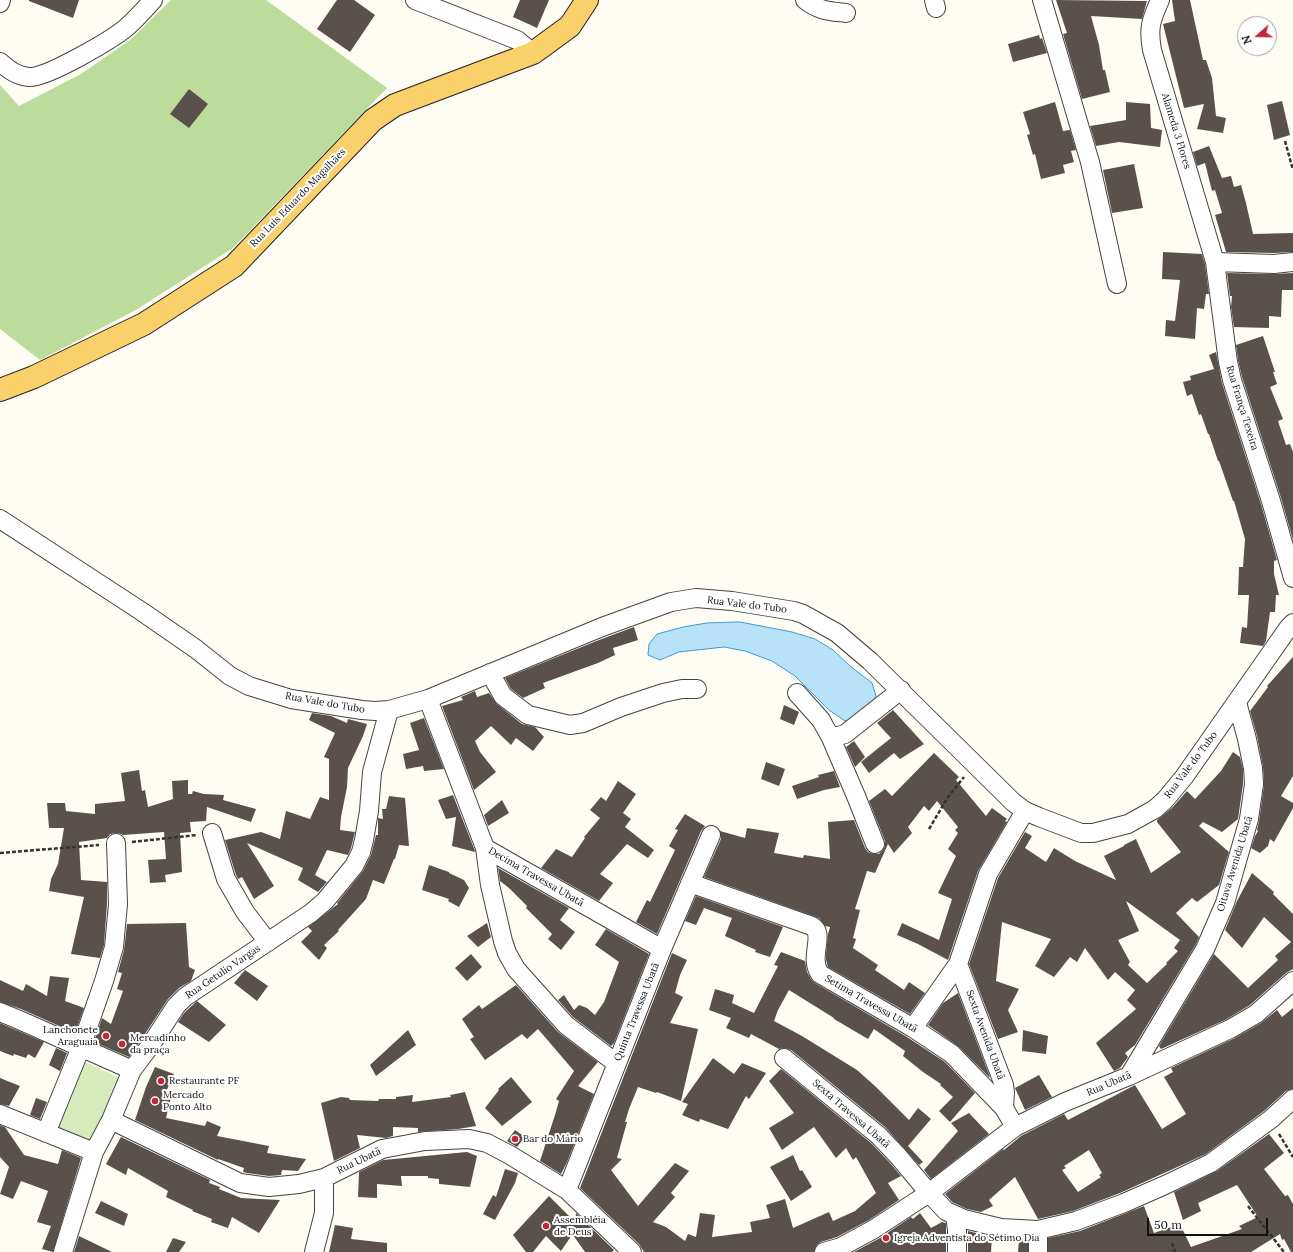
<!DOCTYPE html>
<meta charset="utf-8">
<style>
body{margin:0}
#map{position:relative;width:1293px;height:1252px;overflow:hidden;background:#fffcf4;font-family:Lora,serif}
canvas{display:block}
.north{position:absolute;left:1237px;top:16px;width:40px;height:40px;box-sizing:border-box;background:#fff;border:1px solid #a0a0a0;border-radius:50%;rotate:250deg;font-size:11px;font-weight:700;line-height:16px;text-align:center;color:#111}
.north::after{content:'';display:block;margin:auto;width:14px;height:18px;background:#c32634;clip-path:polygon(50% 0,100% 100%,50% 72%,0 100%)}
.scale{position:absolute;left:1147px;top:1218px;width:121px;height:18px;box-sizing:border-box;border:2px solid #111;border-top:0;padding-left:5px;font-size:12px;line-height:14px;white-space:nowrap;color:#111;-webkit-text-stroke:3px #fff;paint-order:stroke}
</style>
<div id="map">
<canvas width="1293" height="1252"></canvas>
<div class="north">N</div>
<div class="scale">50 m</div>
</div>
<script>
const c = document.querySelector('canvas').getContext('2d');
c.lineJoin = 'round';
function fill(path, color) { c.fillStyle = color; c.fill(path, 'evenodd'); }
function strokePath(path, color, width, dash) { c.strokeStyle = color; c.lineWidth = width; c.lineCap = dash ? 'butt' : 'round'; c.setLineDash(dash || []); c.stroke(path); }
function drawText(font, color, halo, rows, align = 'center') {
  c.font = font + ' Lora,serif'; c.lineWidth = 4; c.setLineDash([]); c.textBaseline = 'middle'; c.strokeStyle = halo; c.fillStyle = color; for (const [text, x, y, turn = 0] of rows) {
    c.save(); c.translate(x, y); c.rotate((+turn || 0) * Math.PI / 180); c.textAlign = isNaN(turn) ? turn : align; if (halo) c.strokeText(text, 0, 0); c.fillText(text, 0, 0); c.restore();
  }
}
const green = new Path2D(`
 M85 1062 122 1079 92 1146 55 1129Z`);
const forest = new Path2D(`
 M171 0H266L387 88 233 248 136 310 40 360 0 329V85L19 106 81 74 130 40Z`);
const water = new Path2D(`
 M740 622 792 632 815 639 833 650 850 666 872 683 876 696 868 710 854 719 845 721 829 710 795 676 772 661 745 651 724 647 679 652 660 660 648 655 649 644 657 634 683 627 707 623Z`);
const building = new Path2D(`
 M29 0H79L73 18 29 1Z
 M337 0H354L375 15 350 52 317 29Z
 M520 0H549L537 28 513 17Z
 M1056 0 1147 1 1142 19 1091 16 1099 45 1103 70H1105L1110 92 1082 99 1063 34 1067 33Z
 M1172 0H1190L1203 60H1206L1212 78 1216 116 1226 118 1223 133 1197 129 1204 104 1184 108 1163 24 1175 21Z
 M1039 35 1040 39 1042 38 1047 53 1013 62 1008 44Z
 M189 89 208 104 189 128 170 114Z
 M1282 101 1290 135 1274 140 1267 105Z
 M1055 102 1063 131 1070 130 1076 150 1071 151 1074 162 1063 165 1065 173 1041 179 1035 154 1033 155 1027 135 1030 134 1023 112Z
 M1126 102 1150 104 1151 128 1162 130 1160 147 1119 142 1096 146 1090 126 1126 120Z
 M1209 146 1222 178 1231 176 1234 187 1241 185 1246 203 1253 234 1293 233V252L1274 253 1226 252 1215 215 1222 213 1215 190 1212 191 1205 163 1197 166 1193 152Z
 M1134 164 1143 208 1112 213 1103 170Z
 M1163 252 1202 254 1205 264 1209 294H1206L1204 309 1197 308 1195 339 1165 336 1166 320 1175 321 1180 280 1162 279Z
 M1227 273 1274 274 1293 273V290H1282L1281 317 1269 316V328L1234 327 1231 307 1232 296H1230Z
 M1263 336 1275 372H1273L1277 384 1270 387 1283 419 1278 421 1286 445 1290 444 1293 452V540L1281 498 1242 377 1238 360 1236 345Z
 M1216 352 1222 383 1261 504 1277 560 1274 561V574L1279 595H1276L1275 612H1270L1266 641 1263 646 1240 643 1242 627 1247 628 1249 595H1238L1239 567H1243L1245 539 1234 501H1233L1219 461H1218L1209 434H1208L1201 414 1199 415 1192 394 1187 396 1183 382 1191 380 1190 376 1214 369 1209 355Z
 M634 627 638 640 613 648 615 655 598 663 543 683 545 688 523 698 511 689 505 678 599 640Z
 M1293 657V776L1281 796 1293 803V808L1274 842 1270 839 1268 846 1260 853 1251 848 1255 836 1258 831 1257 830 1259 821 1264 785 1263 767 1257 736 1250 711 1268 687 1267 686Z
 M475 691 477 697 489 693 497 704 522 724 535 727 544 737 533 751 516 738 511 745 491 726 475 741 480 752 496 772 474 790 442 706 463 700 461 697Z
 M784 705 799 712 794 725 780 719Z
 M893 710 924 744 900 759 894 753 869 773 861 762 891 738 877 723Z
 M312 713 331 716 347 723 348 719 367 724 363 736 348 768 347 787 341 817 340 830 355 832 351 848 348 855 327 850 315 875 327 882 318 892 298 880 303 868 247 843 274 886 254 899 242 877 238 879 236 875 225 840 261 832 280 839 286 811 310 819 320 797 329 800V759L324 757 335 733 309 720Z
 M424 718 444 769 424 771 423 766 406 769 403 754 419 750 410 723Z
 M854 741 865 757 855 767 846 747Z
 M1233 752 1240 757 1243 769V784L1238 819 1222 832 1203 822 1199 826 1229 852 1219 885 1197 902 1192 898 1176 913 1199 937 1196 944 1135 1045 1125 1053 1128 1057 1120 1068 1114 1071 1096 1043 1136 1009 1127 1000 1135 990 1115 972 1108 980 1085 948 1077 962 1070 957 1054 977 1035 966 1051 939 1002 922 996 981 1019 989 1008 1010 1018 1032 998 1039 969 964 998 878 1025 832 1032 836 1025 848 1046 862 1054 848 1075 861 1116 880 1104 856 1124 846V845L1136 839 1151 873 1181 852 1157 822V820L1172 808 1187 791 1195 799 1221 771ZM1126 901 1180 940 1174 948 1178 951 1166 963 1167 964 1147 983 1128 965 1130 962 1118 940 1139 931Z
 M934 753 959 777 956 780 986 816 992 808 1007 819 1005 821 1007 822 978 871 948 960 918 944 897 935 902 923 939 940 952 899 938 893 956 856 948 849 958 833 955 830 958 827 937 801 929 811 924 806 908 827 912 833 894 853 888 844 875 873 867 871 855 909 860 910 853 938 856 939 853 948 878 965 875 970 904 990 909 982 925 993 910 1014 828 967 826 960V954L828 934 830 927 825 926 819 918 704 877 721 839 720 831 745 838 747 828 779 833 774 853 803 858 804 855 830 859 828 822 854 820 865 848 868 852 873 854H879L883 850 885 846V841L869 801 885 789 892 796Z
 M766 762 785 769 779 786 761 779Z
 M139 770 142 791 145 790 148 807 173 799 172 781 188 780V794H192L193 791 204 794 224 795 223 800 256 809 251 822 207 807 206 821 190 822 191 832 180 833 182 872 165 875 166 882 150 883 148 860 166 859 164 832 123 835 121 834 115 833 110 834 107 838 79 842 81 880 107 882V904L104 945 100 958 71 954 84 897 49 891 51 879 58 864 64 828H49L47 803H65L66 811 95 814V804L125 801 121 773Z
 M834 771 840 787 824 790 797 799 792 786 819 777 818 775Z
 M618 781 636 794 623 813 631 819 625 827 654 850 648 858 627 844 600 874 613 883 599 901 541 868 556 849 572 857 585 838 584 837 600 818 590 810 601 797 606 801Z
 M453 795 475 851V852L452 846 456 817 446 819 438 800Z
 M389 796 405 798 409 846 399 845 395 859H394L384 884 373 880 366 899 338 930 339 931 324 945 327 948 319 960 301 942 312 931 308 927 338 904 337 903 363 871 371 855 376 835H378V818L383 819 382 809H386Z
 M502 800 509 813 488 826 484 815Z
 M685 814 705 826 701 831 657 934 636 922 647 900 650 902 675 850 669 846 678 830 675 829Z
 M429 865 449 872V873L464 880 469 888 459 907 448 901 449 899 422 890Z
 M498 868 569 908 560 920 575 932 561 950 548 939 552 934 526 908 527 906 509 888 500 881Z
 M1252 873 1274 892 1273 894 1293 914V969L1286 973 1250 1005 1225 1020 1161 1049 1159 1046 1214 954 1248 988 1278 960 1275 956 1291 942 1264 917 1242 948 1225 930 1237 901Z
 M696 896 783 927 770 957 755 952 756 950 725 936 732 918 704 908 696 925 685 921Z
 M186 923 189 967 195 970 191 981 179 988 168 999 141 1040 129 1057 94 1042 102 1018 111 1024 123 991 117 989 122 973 118 972 124 950 127 924Z
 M487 923 491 937 478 947 467 936Z
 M606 929 649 954 614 1043 611 1046 573 1017 558 1000 564 995 574 1010 579 1005 587 1008 595 1015 604 1002 619 962 595 945Z
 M781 952 805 961 807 972 811 979 815 983 907 1037 945 1062 975 1093 950 1122 939 1111 953 1097 940 1085 941 1084 923 1072 903 1056 905 1051 874 1029 868 1039 834 1019V1018L789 990 778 1010 774 1021 802 1036 857 1070 875 1086 909 1120 918 1108 931 1119 908 1146 923 1162 919 1165 885 1127 791 1050 785 1048 779 1049 751 1034 749 1038 726 1028 731 1018 709 1010 715 989 734 995 732 1003 754 1013 778 966 774 965Z
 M672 953 687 960 680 975 675 993 683 997 670 1023 698 1029 681 1101 657 1092 656 1093 638 1087 629 1109 625 1122H627L617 1158 622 1159 611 1170 638 1206 675 1163 689 1171 671 1193 675 1197 653 1222 666 1227 685 1241 688 1234 696 1237 700 1213 715 1215 712 1237 752 1232 750 1222 770 1218 766 1205 785 1199 793 1228 829 1212 833 1221 855 1211 876 1193 856 1157 853 1160 846 1148 836 1158 814 1127 782 1150 769 1128 794 1113 769 1081 781 1069 871 1143 890 1163 901 1176 888 1183 899 1200 869 1220 837 1237 821 1242 817 1245 814 1252H644L639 1244 580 1188Z
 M471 954 482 967 467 981 455 968Z
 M245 970 268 986 257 1001 234 983Z
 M50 976 69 978 65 1001 84 1008 75 1033 21 1009 0 1002V980L23 991 26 984 47 996Z
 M516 985 558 1032 598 1062 578 1086 594 1094 567 1162 561 1174 540 1161 555 1115 559 1101 556 1099 574 1071 538 1029 527 1039 522 1034 485 1060 470 1039 474 1037 462 1019 479 1005 482 1009Z
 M958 993 990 1077H989L959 1047 928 1025 943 1003Z
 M197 1001 226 1025 209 1042 178 1022 184 1013Z
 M1293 1008V1089L1286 1091 1264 1111 1206 1154 1120 1193 1073 1211 1038 1219 1015 1177 989 1200 993 1206 981 1212 967 1209 952 1202 945 1194 1003 1149 1004 1150 1021 1136 1064 1114 1068 1120 1135 1085 1162 1129 1186 1114 1164 1077 1173 1072 1171 1068 1235 1038 1261 1023 1277 1010 1282 1017ZM1089 1150 1102 1173 1099 1175 1101 1177 1078 1192 1062 1170 1066 1168 1064 1166Z
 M0 1023 44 1042 35 1058 28 1054 26 1058 14 1054 13 1056 0 1051Z
 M408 1030 416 1045 376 1076 370 1065Z
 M1023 1030 1048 1036 1046 1054 1022 1051Z
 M56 1048 67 1053 60 1071 49 1065Z
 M713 1058 734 1074 742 1063 766 1073 749 1099 746 1096 728 1129 700 1119 699 1122 682 1115 688 1104 682 1102Z
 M155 1067 174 1074 165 1094 171 1097 166 1118 205 1126 207 1121 221 1127 217 1136 269 1146 267 1153 306 1159 298 1171 282 1170 281 1175 269 1176 247 1173 243 1172 244 1168 218 1159V1160L135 1120 146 1087Z
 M1039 1075 1052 1097 1025 1110 1015 1088Z
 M511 1077 532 1102 502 1126 485 1108 499 1090 498 1089Z
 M0 1078 20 1086 9 1106 0 1104Z
 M465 1092 476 1126 458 1129 418 1132V1128L393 1127V1136L386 1138 357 1135 360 1148 334 1161 321 1103 341 1097 349 1098 350 1100 378 1101 379 1099H396V1097L413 1095 412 1102 451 1097 450 1095Z
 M36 1098 47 1102 40 1119 30 1115Z
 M969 1113 989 1134 931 1179 924 1170 958 1131 951 1123Z
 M0 1125 5 1127 24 1155 58 1164 62 1150 81 1158 53 1252 42 1249 51 1226 37 1222 48 1191 21 1181 13 1199 0 1194 9 1167 0 1157Z
 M515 1130 525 1137 517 1147 507 1141Z
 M1269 1134 1284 1153 1264 1169 1285 1196 1288 1195 1293 1204V1252H1291L1284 1239 1282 1240 1280 1234 1251 1252H1048V1238L1080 1231 1144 1206 1154 1233 1180 1224 1191 1247 1242 1229 1239 1226 1258 1217 1237 1185 1198 1203 1201 1211 1183 1220 1174 1192 1217 1171Z
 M121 1137 210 1180 209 1183 220 1187 219 1189 241 1198 280 1200 259 1233 232 1217 228 1228 211 1222 212 1219 192 1211 193 1210 166 1197 168 1191 128 1168 126 1175 106 1164Z
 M467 1152 477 1156 470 1187 439 1184V1179L428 1178V1176H401L402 1186 377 1184V1198L358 1197 359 1172 383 1160Z
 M793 1155 800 1171 802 1170 812 1187 791 1201 770 1167Z
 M505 1169 518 1173 515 1183 495 1220 483 1214 493 1195 496 1197Z
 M549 1196 575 1222 576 1213 614 1250 612 1252H585L573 1235 574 1232 561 1251 546 1236 533 1252H526L513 1235Z
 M101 1201 128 1214 124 1226 95 1213Z
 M920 1213 931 1228 942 1222 946 1223V1252H854L880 1238 911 1217 913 1219Z
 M335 1225 353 1228 351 1239 387 1243V1252H329Z
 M968 1231 992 1237 991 1252H968Z
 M79 1236 112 1252H74Z
 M173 1238 186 1242 179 1252H166Z
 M1019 1239 1028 1240V1252H1018Z`);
const path = new Path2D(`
 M1285 141 1293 170
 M929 829 948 797 964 777
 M132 842 197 835
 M0 853 99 845
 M1279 1134 1293 1157
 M1248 1206 1284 1252
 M1172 1243 1175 1252`);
const minor = new Path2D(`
 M415 0 517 40 533 53
 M805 0C819 11 829 11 846 13
 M934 0 936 8
 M1042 0 1090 162 1117 284
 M1160 0C1151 20 1148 28 1152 50L1215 262
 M0 3 1 0
 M0 62C9 70 17 76 29 77 47 78 113 39 127 27 137 18 145 9 153 0
 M1293 262 1274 264 1215 262 1228 362 1232 380 1271 501 1293 578
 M0 519 141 611 196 649 230 676 249 686 291 699 362 710 375 711 389 710 428 699 602 627 671 602 696 598 732 601 794 611 803 614 837 633 870 661 1013 802 1025 811 1039 817 1081 833H1093L1128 824 1155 809 1165 800 1184 777 1289 627 1293 623
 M490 673 503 696 528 715 570 725 583 723 621 707 663 693 682 689H697
 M797 693 821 720 831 738 856 796 875 844
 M428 699 485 848 490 885 503 941 507 953 516 969 566 1025 616 1063
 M831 738 845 734 901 690
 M212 833 226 879 245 912 268 942
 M485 848 662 949
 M690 883 812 926C826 934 808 957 820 974L913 1028 952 1054 1004 1108 1015 1127
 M958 964 1004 1085 1005 1092 1004 1108
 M0 1012 17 1019 132 1070
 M913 1028 958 964 988 874 1025 811
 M784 1058 878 1135 898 1156 929 1193 946 1211 964 1219 1001 1228 1038 1230 1076 1221 1124 1203 1165 1185 1211 1163 1271 1119 1293 1099
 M1129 1076 1205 949 1225 903 1249 819 1254 784 1253 768 1247 739 1237 702
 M0 1114 94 1152
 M111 1120 240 1183 269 1187 299 1184 324 1178 382 1149 425 1141 469 1139 487 1143 510 1155 567 1190 632 1252
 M46 1133 81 1047 104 981 114 947 118 904 116 843
 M567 1190 662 949 711 835
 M955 1215 957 1230V1252
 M63 1252 94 1152 111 1120 132 1070 150 1046 176 1006 185 997 311 913 325 901 354 866 361 852 364 840 369 811 372 772 389 710
 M314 1252 324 1213V1178
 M824 1252 841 1247 874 1229 929 1193 1015 1127 1065 1102 1129 1076 1230 1029 1256 1014 1293 981
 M1038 1252V1230`);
const major = new Path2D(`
 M0 390 34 377 144 324 234 266 373 120 395 105 533 53 570 26 587 0`);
const markers = [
 [106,1036,4,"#c32634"],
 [122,1044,4,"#c32634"],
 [161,1081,4,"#c32634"],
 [155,1101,4,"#c32634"],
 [515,1139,4,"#c32634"],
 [546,1226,4,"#c32634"],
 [886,1238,4,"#c32634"]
];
const streetNames = [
 ["Alameda 3 Flores",1176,131,73],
 ["Rua Luís Eduardo Magalhães",298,198,-46],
 ["Rua França Texeira",1242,408,73],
 ["Rua Vale do Tubo",747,605,7],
 ["Rua Vale do Tubo",325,703,10],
 ["Rua Vale do Tubo",1191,765,-53],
 ["Oitava Avenida Ubatã",1235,864,-73],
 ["Decima Travessa Ubatã",536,877,30],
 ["Rua Getulio Vargas",223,972,-34],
 ["Setima Travessa Ubatã",871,1004,30],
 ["Quinta Travessa Ubatã",637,1012,-68],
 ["Sexta Avenida Ubatã",985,1035,70],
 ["Rua Ubatã",1109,1084,-23],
 ["Sexta Travessa Ubatã",851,1114,41],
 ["Rua Ubatã",359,1161,-26]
];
const poiNames = [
 ["Lanchonete",98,1030,"right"],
 ["Araguaia",98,1042,"right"],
 ["Mercadinho",130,1038],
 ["da praça",130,1050],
 ["Restaurante PF",169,1081],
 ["Mercado",163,1095],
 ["Ponto Alto",163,1107],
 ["Bar do Mário",523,1139],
 ["Assembléia",554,1220],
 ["de Deus",554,1232],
 ["Igreja Adventista do Sétimo Dia",894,1238]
];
fill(green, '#d6ebbc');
fill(forest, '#bbdc9b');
fill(water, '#b8e2f7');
strokePath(water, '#3e9bcf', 1);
fill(building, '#5a514d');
strokePath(minor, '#444', 20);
strokePath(major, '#222', 24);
strokePath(path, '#333', 2.5, [4, 2]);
strokePath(minor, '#fff', 18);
strokePath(major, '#f9d06a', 22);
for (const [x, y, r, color] of markers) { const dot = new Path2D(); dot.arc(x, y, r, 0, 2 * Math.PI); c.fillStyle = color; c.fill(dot); strokePath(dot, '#fff', 1.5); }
drawText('10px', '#111', '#fff', streetNames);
drawText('10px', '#111', '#fff', poiNames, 'left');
</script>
